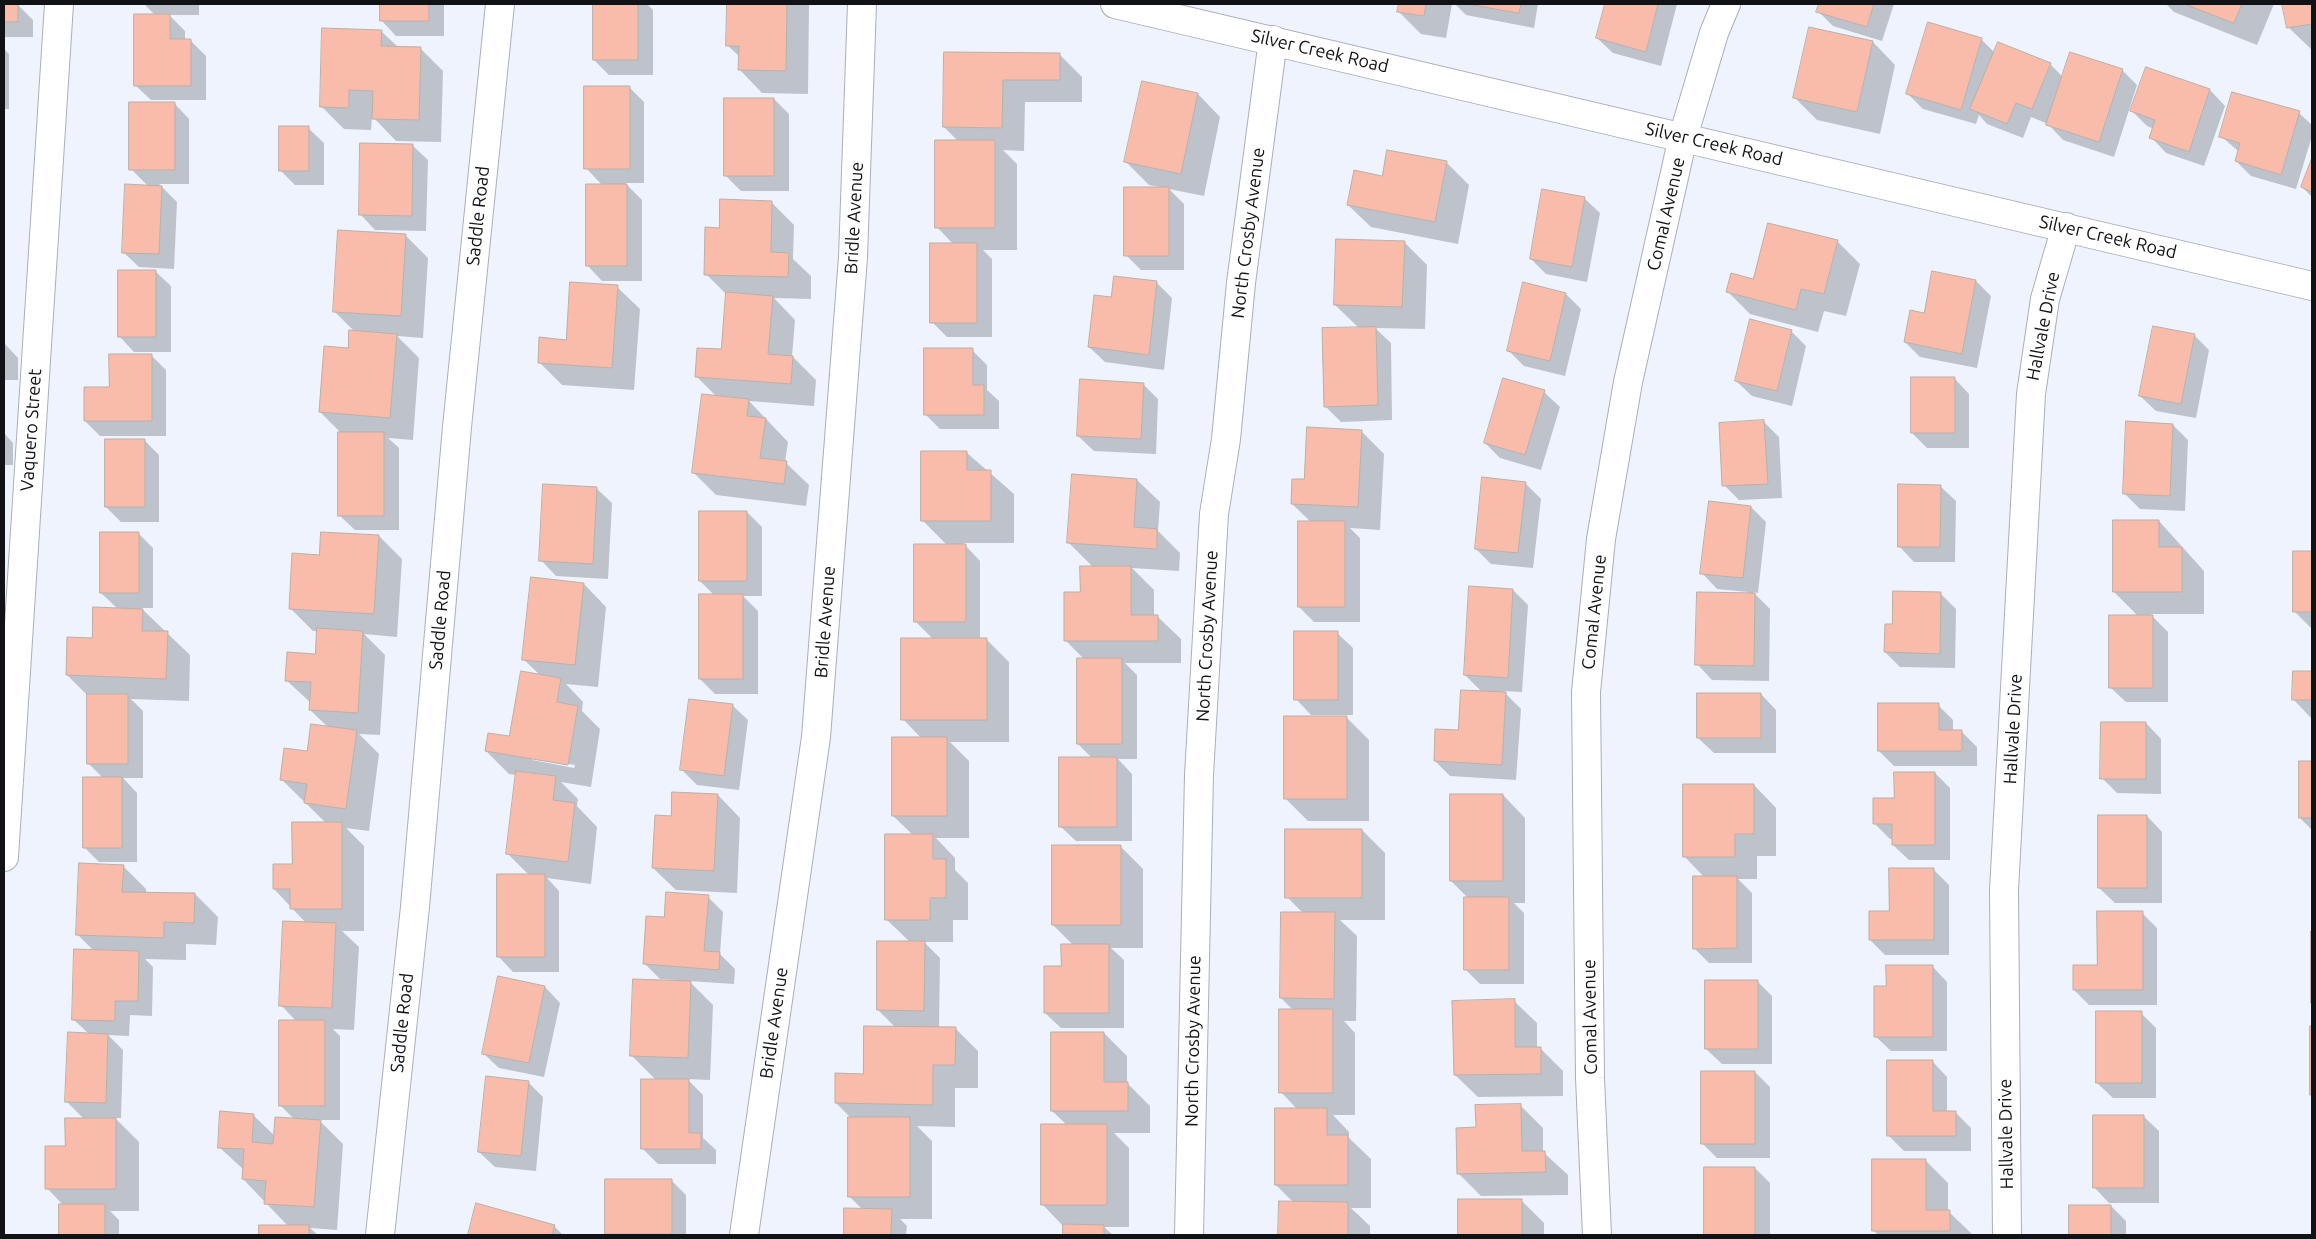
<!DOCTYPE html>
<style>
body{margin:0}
#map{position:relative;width:2316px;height:1239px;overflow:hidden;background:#eef3fd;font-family:Ubuntu,sans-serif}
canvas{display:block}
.frame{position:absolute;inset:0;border:5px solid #101215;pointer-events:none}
</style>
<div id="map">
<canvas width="2316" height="1239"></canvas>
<div class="frame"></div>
</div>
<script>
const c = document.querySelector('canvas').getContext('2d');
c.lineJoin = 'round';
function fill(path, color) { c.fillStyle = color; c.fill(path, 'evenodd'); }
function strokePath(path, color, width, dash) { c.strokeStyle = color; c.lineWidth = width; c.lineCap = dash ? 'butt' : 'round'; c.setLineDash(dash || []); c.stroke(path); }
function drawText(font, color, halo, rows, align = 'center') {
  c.font = font + ' Ubuntu,sans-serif'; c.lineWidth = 4.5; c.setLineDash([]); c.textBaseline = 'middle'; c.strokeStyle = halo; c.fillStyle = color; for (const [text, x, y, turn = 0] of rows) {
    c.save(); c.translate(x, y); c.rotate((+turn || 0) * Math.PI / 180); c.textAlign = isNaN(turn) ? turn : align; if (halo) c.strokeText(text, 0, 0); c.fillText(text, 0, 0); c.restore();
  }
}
const shadow = new Path2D(`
 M4 4 18 5 33 20V37H4Z
 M144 4H199V15H169L185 31V41H191L206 56V100H151L135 85 155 15Z
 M381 4H444V36H396L381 20Z
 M594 4H647L653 10V75H609L594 60Z
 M728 4H809L808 94 762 93 740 70V57L727 45Z
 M1400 4H1452L1446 38 1421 34 1398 11Z
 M1455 4H1538L1534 28 1466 15Z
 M1606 4H1677L1661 66 1613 53 1597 38Z
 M1820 4H1894L1882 41 1833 26 1818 11Z
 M2166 4H2274L2257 45 2174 12Z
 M2283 4H2312V50L2288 27Z
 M381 31 398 47 420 48 443 71 441 142 396 141 372 116 371 130 344 129 321 106Z
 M1981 39 1995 53 2050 64 2063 77 2122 70 2137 85 2114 157 2063 140 2048 124 2031 117 2023 138 1987 124 1979 115 1976 124 1923 109 1908 94Z
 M1873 42 1895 65 1880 134 1817 120 1795 98Z
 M4 49 9 54V109H4Z
 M945 54 1060 55 1082 77V102H1025L1024 151 1003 150 1017 164V250H983L992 259V337H947L932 322 953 244 937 227 959 142 944 127Z
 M2146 69 2210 90 2225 106 2204 166 2166 153 2151 137 2154 129 2147 126 2132 111Z
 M629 87 644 102V183H625L642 200V281H602L587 265 602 185 586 168Z
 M1198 94 1220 117 1204 196 1169 189 1184 204V270H1141L1126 255 1160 187 1149 185 1126 162Z
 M774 99 789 114V191H741L726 176Z
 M174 103 189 119V184H159L177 202 174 269 139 267 123 252 148 186 131 169Z
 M2299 113 2312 125V136L2296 189 2251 176 2236 161 2239 152 2221 136Z
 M308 128 324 143V185H295L280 170Z
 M4 137 5 138V207H4Z
 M412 145 428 160 426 231 375 230 360 214Z
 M2312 162V197L2302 187Z
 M1447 163 1469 185 1458 244 1371 227 1348 205 1383 177Z
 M1584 198 1600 213 1587 282 1546 274 1531 259Z
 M771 202 794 225 793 259 811 276V299L774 298 795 320 792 356 816 380 814 406 749 401 788 442 785 462 809 485 806 506 716 495 693 472 717 397 696 376 722 351 727 295 706 274 720 229Z
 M405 235 428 258 423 338 397 336 419 358 413 440 388 438 399 448V530H355L339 515V431L320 412 349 350 355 332 334 311Z
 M1837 241 1860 264 1846 316 1824 311 1818 332 1750 314 1727 291Z
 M1404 242 1427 265 1425 329 1375 328 1391 343 1392 420 1341 422 1325 406 1359 328 1335 305Z
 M155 271 171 286V352H134L119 336Z
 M1933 273 1976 281 1991 296 1977 368 1920 357 1905 342 1925 315Z
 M1115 278 1157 283 1172 298 1164 370 1105 362 1089 347 1112 298Z
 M617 287 640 309 634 390 562 385 539 362 568 341Z
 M1566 294 1581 309 1565 376 1524 366 1509 351Z
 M1791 331 1806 346 1792 406 1752 396 1736 381Z
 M2194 335 2209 350 2196 418 2156 411 2140 396Z
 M4 343 18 358V380H4Z
 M972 350 987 365V390L999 401V429H940L925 414Z
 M151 355 166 370V436H100L85 421 111 388Z
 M1954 378 1969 394V448H1927L1912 433Z
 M1143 384 1158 399 1156 454 1094 451 1078 436Z
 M1544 392 1560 407 1541 470 1500 458 1485 443Z
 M1764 422 1779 437 1782 498 1739 500 1724 485Z
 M2173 425 2188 440 2185 511 2140 509 2124 493Z
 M1361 431 1384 454 1380 530 1350 528 1360 538V622H1314L1299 607 1311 522 1292 504 1306 480Z
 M4 433 13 443V465H4Z
 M144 440 159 455V522H121L106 507Z
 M966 452 1014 494V543H963L980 561V639H986L1009 662V742H950L969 761V838H936L955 858V870L968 883V920H953V942H924L940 958 939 1028H955L978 1051V1088H955V1127L917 1126 932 1141V1219H900L907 1226 906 1235H845V1210H863L849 1196 851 1118 836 1103 864 1075 895 1027 878 1010 910 942 886 919 913 835 893 816 922 739 903 719 933 639 916 622 948 546 923 521Z
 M1137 480 1160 502 1158 531 1180 553 1179 571 1132 568 1154 590V617H1158L1181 639V663H1125L1137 675V759H1118L1132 774V841H1076L1060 826 1092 758 1078 744 1084 659 1065 640 1093 567 1069 543Z
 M1525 483 1541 499 1533 568 1491 564 1476 549Z
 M1940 486 1956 501 1955 562H1914L1899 546Z
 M596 488 612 503 608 579 556 576 541 560Z
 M1751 507 1766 522 1758 593 1753 592 1770 609 1769 681 1712 680 1697 664 1748 592 1717 589 1702 573Z
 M747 512 762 527V596H743L758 611V694H715L700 679 715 596 700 581Z
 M2159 521 2204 571V614H2150L2168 632V702H2126L2110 687 2139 617 2114 592Z
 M138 533 153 548V608H141L190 655 189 701 131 699 143 711V778H123L137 793V862H99L84 847 103 778 88 763V696L67 675 118 609 101 593Z
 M379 536 402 559 397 637 364 634 385 655 380 735 359 734 379 754 369 831 346 828 364 846V931H342L359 947 354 1030 333 1029 340 1036V1120H319L343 1144 337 1230 310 1228 318 1235H260V1226H288L243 1179 244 1170 219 1147 253 1115 275 1136 294 1119 280 1105 296 1021 281 1005 306 923 274 889 326 823 282 780 308 753 328 727 310 710 311 703 286 680 316 655 318 631H313L290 608 320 556Z
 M2295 552H2312V629L2294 611Z
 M584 584 606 607 598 687 566 684 583 702 582 711 600 729 591 787 561 782 578 799 577 806 597 827 591 884 547 878 559 891V972H513L498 956 530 876 507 853 517 775 509 774 486 751 511 738 540 675 523 659ZM532 758 575 765 574 768 532 760Z
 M1513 590 1528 605 1522 692 1503 691 1521 709 1516 780 1450 776 1435 761 1459 731 1482 692 1465 675Z
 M1941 594 1956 609 1955 668 1900 667 1885 652 1894 625Z
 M4 605 11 613 10 639 4 638Z
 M1337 633 1353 648V715H1311L1296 699Z
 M2294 672H2312V719L2293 699Z
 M1761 694 1776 710V753H1714L1698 738Z
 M732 705 748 720 739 790 697 785 682 770Z
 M1938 705 1953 720V732H1962L1977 747V766H1894L1879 751Z
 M1347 718 1369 740V821H1308L1285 798Z
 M2146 723 2161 739V794L2117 793 2102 778Z
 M2300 762H2312V830L2300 818Z
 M1935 773 1950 788V860H1909L1893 845V839H1890L1875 824 1895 799Z
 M1754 785 1776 808V856H1757V879H1738L1752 893V963H1709L1694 948 1705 878 1684 856Z
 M718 795 740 818 737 893 676 890 653 868 672 817Z
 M1503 795 1525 818V903H1514L1524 913V984H1480L1465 969 1468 898 1451 881Z
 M2147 816 2162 832V903H2115L2099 888Z
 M1362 830 1385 853V920H1340L1357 936 1356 1021H1344L1355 1033V1115H1333L1349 1132V1138L1371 1159V1208H1351L1370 1226V1235H1280V1203H1294L1276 1185 1297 1109 1281 1092 1293 1010 1281 998 1303 913 1287 897Z
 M1120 846 1143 869V948H1111L1124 960V1028H1061L1045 1013 1073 945 1053 925Z
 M123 866 146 889V893L195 894 218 917 216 945 186 944V960L145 959 153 967 152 1016 130 1015 129 1036 108 1035 123 1050 121 1118H115L139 1142V1211H110L119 1220V1235H61V1205H63L47 1188 66 1147 84 1119 66 1101 89 1034 74 1020 94 951 77 934Z
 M1933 869 1949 885V955H1885L1870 940 1891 913Z
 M708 897 723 912 720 954 735 969 734 984 689 981 713 1005 710 1080 687 1079 703 1095V1138L716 1150V1164H658L643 1149 656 1080 631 1055 675 980 660 979 644 963 665 918Z
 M2142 913 2157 928V1005H2089L2074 990 2099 966Z
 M1932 966 1947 982V1051H1891L1875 1036 1887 987Z
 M1757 981 1772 996V1064H1722L1706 1049Z
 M545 987 560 1003 544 1077 499 1068 483 1053Z
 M1514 1001 1537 1023V1048H1540L1563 1071V1096L1478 1097 1455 1075Z
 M2141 1013 2156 1028V1098H2113L2097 1083Z
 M2311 1028H2312V1096L2311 1094Z
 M1104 1033 1127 1056V1083L1150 1106V1133H1114L1129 1148V1227H1104L1113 1235H1064V1227L1042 1204 1067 1125 1052 1111Z
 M1932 1061 1947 1077V1112H1955L1971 1128V1151H1904L1889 1136Z
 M1755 1072 1770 1087V1158H1717L1702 1143Z
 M528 1082 543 1097 536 1171 495 1167 479 1152Z
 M1520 1105 1543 1128V1152L1568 1175V1195L1481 1196 1458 1173 1477 1128Z
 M2143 1116 2159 1131V1203H2109L2094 1187Z
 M1925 1160 1948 1183V1211L1973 1235H1878L1873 1230Z
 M1705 1168H1755L1770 1183V1235H1705Z
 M671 1180 686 1195V1235L606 1234Z
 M1459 1200H1521L1544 1223V1235H1459Z
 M477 1205 554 1226 563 1235H469Z
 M2070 1206H2111L2126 1221V1235H2070Z`);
const building = new Path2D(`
 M4 4H18V22H4Z
 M380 4H429V21H380Z
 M593 4H638V60H593Z
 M727 4H787L786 71 738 70 739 46H726Z
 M1399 4H1426L1424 16 1397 12Z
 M1468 4H1521L1519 13Z
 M1605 4H1658L1646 52 1596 38Z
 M1819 4H1874L1867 27 1816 12Z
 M2185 4H2242L2234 23Z
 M2282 4H2312V24L2287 28Z
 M134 14H170V39H191V86H134Z
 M1928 22 1982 38 1961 110 1906 94Z
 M1809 27 1873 41 1857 112 1793 98Z
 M322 28 382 30 381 46 421 47 419 120 372 119 373 91 349 90V108L320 107Z
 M1998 42 2051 63 2032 109 2016 103 2007 124 1970 109Z
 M944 52 1060 53V80H1003L1002 128 943 127Z
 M2070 52 2123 69 2099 142 2046 125Z
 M2146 67 2210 89 2189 152 2149 138 2155 120 2130 111Z
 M1142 81 1198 93 1181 174 1124 162Z
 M584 86H630V169H584Z
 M2232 92 2300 111 2281 175 2235 161 2240 143 2219 137Z
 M724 98H774V176H724Z
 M129 102H175V170H129Z
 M279 126H309V171H279Z
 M935 140H995V228H935Z
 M360 143 413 144 412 216 359 215Z
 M1387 150 1447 161 1435 222 1347 205 1354 170 1382 176Z
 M2312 158V192L2301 187Z
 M125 184 162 186 159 254 122 253Z
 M586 184H627V266H586Z
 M1124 187H1169V256H1124Z
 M1542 189 1585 197 1572 267 1530 259Z
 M720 199 772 201 771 252 789 253 788 277 704 275 705 227 719 228Z
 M1768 223 1838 240 1824 294 1801 289 1796 310 1726 292 1731 273 1753 279Z
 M338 230 406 234 401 316 333 312Z
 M1336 239 1405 241 1402 307 1334 305Z
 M930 243H977V323H930Z
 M118 270H156V337H118Z
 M1932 271 1976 280 1962 354 1904 342 1910 310 1924 313Z
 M1114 276 1157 281 1149 355 1088 347 1094 295 1111 297Z
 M570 282 618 285 612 368 538 363 539 337 566 340Z
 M1523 282 1566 293 1550 361 1507 351Z
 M726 292 773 296 768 354 793 356 791 384 695 377 697 348 721 349Z
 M1750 319 1792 330 1777 391 1735 381Z
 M2153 326 2195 334 2181 404 2139 396Z
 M1376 327 1378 405 1324 407 1322 328Z
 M349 330 397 334 390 418 319 412 324 346 348 348Z
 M924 348H973V385H984V415H924Z
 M109 354H152V421H84V387H109Z
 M1911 377H1955V433H1911Z
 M1503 378 1545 390 1525 455 1484 443Z
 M1080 379 1144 383 1141 439 1077 436Z
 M702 394 749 399 747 416 766 418 760 458 787 461 784 484 692 473Z
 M1764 420 1768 484 1722 486 1719 423Z
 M2126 421 2173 424 2170 496 2123 494Z
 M1307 427 1362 430 1358 507 1291 504 1292 479H1304Z
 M338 432H384V516H338Z
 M105 439H145V507H105Z
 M921 451H967V470H991V521H921Z
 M1072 474 1137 479 1134 527 1157 529V549L1067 543Z
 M1482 477 1526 482 1518 553 1475 549Z
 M543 484 597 487 593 564 539 561Z
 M1898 484 1941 485 1940 547H1898Z
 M1709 501 1751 506 1743 578 1700 574Z
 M699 511H747V581H699Z
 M2113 520H2159V547H2182V592H2113Z
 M1298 521H1345V607H1298Z
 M100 532H139V593H100Z
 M321 532 379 535 374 614 289 609 292 553 319 555Z
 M914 544H966V622H914Z
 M2293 551H2312V612H2293Z
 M1080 566H1131V615H1158V641H1064V592H1080Z
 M531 577 584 583 575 665 522 660Z
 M1469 586 1513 589 1508 678 1464 675Z
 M1893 591 1941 592 1940 654 1884 652 1885 624H1892Z
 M1697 592 1755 593 1754 666 1695 665Z
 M699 594H743V679H699Z
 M93 607 143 609 142 631H168L166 679 66 675 67 637 92 638Z
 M2109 615H2153V688H2109Z
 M317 628 363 631 358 713 309 710 311 682 285 681 287 652 315 654Z
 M1294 631H1338V700H1294Z
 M901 638H987V720H901Z
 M1077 658H1122V744H1077Z
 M521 671 561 678 557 702 578 706 568 765 485 751 488 733 509 736Z
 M2293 671H2312V700H2292Z
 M1461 690 1506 692 1502 765 1434 761 1435 729 1458 730Z
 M1697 693H1761V738H1697Z
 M87 694H128V764H87Z
 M689 699 733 704 724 776 680 770Z
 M1878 703H1939V730H1962V751H1878Z
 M1284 716H1347V799H1284Z
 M2101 722H2146V779H2100Z
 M311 724 357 730 346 809 304 803 307 784 280 780 284 748 307 751Z
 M892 737H947V816H892Z
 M1059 757H1117V827H1059Z
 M2299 761H2312V818H2299Z
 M516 771 556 776 553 800 575 803 568 862 506 854Z
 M1894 772H1935V845H1892V824H1873V798H1894Z
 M83 777H122V848H83Z
 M1683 784H1754V834H1735V857H1683Z
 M672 792 718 794 714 871 652 868 655 815 671 816Z
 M1450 794H1503V881H1450Z
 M2098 815H2147V888H2098Z
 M292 822H342V909H290V889H273V864H292Z
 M1285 829H1362V898H1285Z
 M885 834H933V859H946V898H930V920H885Z
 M1052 845H1121V925H1052Z
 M79 863 124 865 122 892 195 893 194 923 164 922V938L76 935Z
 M1889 868H1934V940H1869V911H1889Z
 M497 874H545V957H497Z
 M1693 876H1737V948L1693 949Z
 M666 892 709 895 704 951 720 952 719 970 643 964 646 916 664 917Z
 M1464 897H1509V970H1464Z
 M2097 911H2143V990H2073V965H2097Z
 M1281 912H1335L1334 999 1280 998Z
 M283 921 336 923 332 1008 279 1006Z
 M2311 931H2312V1003H2311Z
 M877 941H925L924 1011 877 1010Z
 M1061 944H1109V1013H1044V966H1061Z
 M74 949 139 951 138 1001H115V1021L72 1020Z
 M1886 965H1933V1037H1874V986H1886Z
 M498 976 545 986 529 1063 482 1054Z
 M633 979 691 981 688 1058 630 1056Z
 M1705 980H1758V1049H1705Z
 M1515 999V1047H1541V1074L1454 1075 1452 1001Z
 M1279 1009H1333V1093H1279Z
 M2096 1011H2142V1083H2096Z
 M279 1020H325V1106H279Z
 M864 1026 956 1027 955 1065H933V1105L835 1103V1073L863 1074Z
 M2310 1026H2312V1095H2310Z
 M68 1032 108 1034 106 1103 65 1102Z
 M1051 1032H1104V1082H1128V1111H1051Z
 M1887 1060H1933V1111H1956V1136H1887Z
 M1701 1071H1755V1144H1701Z
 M486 1076 529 1081 521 1156 478 1152Z
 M641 1079H689V1133H701V1149H641Z
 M1521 1104 1522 1151H1545L1546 1172 1457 1174 1456 1128 1476 1127 1475 1105Z
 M1275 1108H1327V1135H1348V1185H1275Z
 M220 1111 254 1114 252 1142 273 1144 275 1117 321 1120 314 1207 264 1204 266 1181 242 1179 244 1149 218 1148Z
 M2093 1115H2144V1188H2093Z
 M848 1117H910V1197H848Z
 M65 1118H116V1189H45V1146H65Z
 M1041 1124H1107V1205H1041Z
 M1872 1159H1926V1210H1950V1231H1872Z
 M1704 1167H1755V1235H1704Z
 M605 1179H672V1234H605Z
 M1458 1199H1522V1235H1458Z
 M1279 1201 1348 1202V1235H1278Z
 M476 1203 555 1225 552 1235H468Z
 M59 1204H105V1235H59Z
 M2069 1205H2111V1235H2069Z
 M844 1208 892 1209 891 1235H844Z
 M1063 1224 1104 1225V1235H1063Z
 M259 1225H309V1235H259Z`);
const street = new Path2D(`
 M4 857 59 4
 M380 1235 415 907 457 427 500 4
 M744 1235 816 737 853 257 862 4
 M1189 1235 1199 775 1214 514 1226 439 1241 283 1273 40
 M1597 1235 1590 1078 1586 692 1601 539 1628 382 1683 137 1714 33 1726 4
 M2007 1235 2004 890 2031 394 2045 299 2066 227`);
const secondary = new Path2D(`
 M1115 4 2312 286`);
const streetNames = [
 ["Silver Creek Road",1320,51,13],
 ["Silver Creek Road",1714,144,13],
 ["Comal Avenue",1666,214,-77],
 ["Saddle Road",478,216,-84],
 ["Bridle Avenue",854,218,-87],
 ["North Crosby Avenue",1248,233,-83],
 ["Silver Creek Road",2108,237,13],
 ["Hallvale Drive",2043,326,-79],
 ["Vaquero Street",31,430,-86],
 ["Comal Avenue",1594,612,-84],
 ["Saddle Road",440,620,-85],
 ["Bridle Avenue",825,622,-86],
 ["North Crosby Avenue",1207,636,-87],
 ["Hallvale Drive",2013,729,-87],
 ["Comal Avenue",1590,1017,-91],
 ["Saddle Road",402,1023,-84],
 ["Bridle Avenue",774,1023,-82],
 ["North Crosby Avenue",1193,1041,-89],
 ["Hallvale Drive",2006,1134,-91]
];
fill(shadow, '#0003');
fill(building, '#f9bbaa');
strokePath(building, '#baafab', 1);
strokePath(street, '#aaafb8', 30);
strokePath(secondary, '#aaafb8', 30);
strokePath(street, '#fff', 28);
strokePath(secondary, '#fff', 28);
drawText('18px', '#101215', '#fff', streetNames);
</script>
